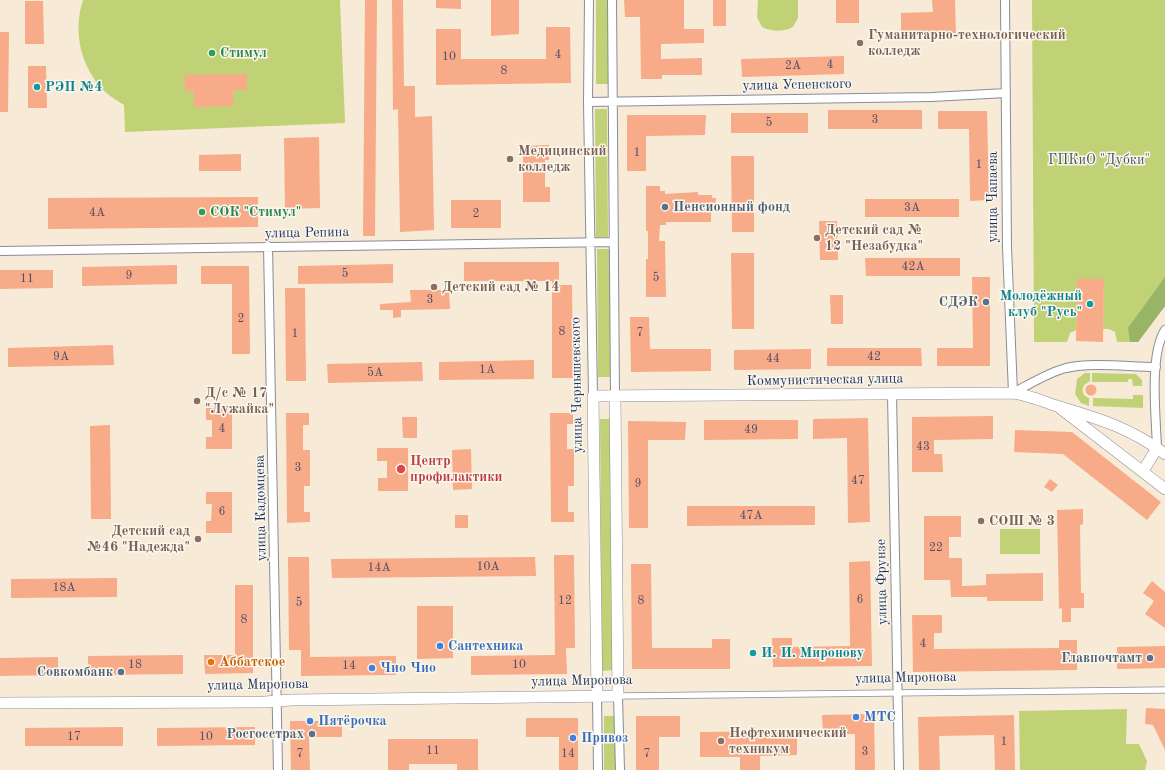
<!DOCTYPE html>
<meta charset="utf-8">
<style>
body{margin:0}
canvas{display:block;background:#f7ead6}
</style>
<canvas width="1165" height="770"></canvas>
<script>
const c = document.querySelector('canvas').getContext('2d');
c.lineJoin = 'round';
function fill(path, color) { c.fillStyle = color; c.fill(path, 'evenodd'); }
function strokePath(path, color, width, dash) { c.strokeStyle = color; c.lineWidth = width; c.lineCap = dash ? 'butt' : 'round'; c.setLineDash(dash || []); c.stroke(path); }
function drawText(font, color, halo, rows, align = 'center') {
  c.font = font + ' "Old Standard TT",serif'; c.lineWidth = 3; c.setLineDash([]); c.textBaseline = 'middle'; c.strokeStyle = halo; c.fillStyle = color; for (const [text, x, y, turn = 0] of rows) {
    c.save(); c.translate(x, y); c.rotate((+turn || 0) * Math.PI / 180); c.textAlign = isNaN(turn) ? turn : align; if (halo) c.strokeText(text, 0, 0); c.fillText(text, 0, 0); c.restore();
  }
}
const green = new Path2D(`
 M83 0H340L345 123 125 132 124 105C116 100 107 94 101 88 80 63 73 31 83 0Z
 M596 0H608V84H596Z
 M758 0H798V18L793 27C783 32 772 32 762 27L757 17Z
 M1032 0H1165V306L1138 342H1117L1115 332 1109 329H1103L1104 279H1078L1076 330 1070 333 1067 342H1034Z
 M595 109H607L608 237H596Z
 M597 249H610L611 377H598Z
 M1085 373H1090V381L1084 385C1081 391 1083 396 1089 398V406L1081 403 1075 394 1077 379Z
 M1092 373 1136 374 1142 380V386H1133L1132 379H1128V382H1092Z
 M1133 395H1143V408L1093 406V398L1133 399Z
 M600 419H612L614 670 602 671Z
 M1000 529H1040V554H1000Z
 M1127 709 1126 744H1139L1147 761 1145 770H1020L1019 711Z
 M604 716H616L617 770H604Z`);
const forest = new Path2D(`
 M1165 277V306L1138 342H1130L1128 328Z`);
const building = new Path2D(`
 M365 0H377L375 236H363Z
 M392 0H403L404 86H415V117L432 116 434 230 400 232 398 109 393 110Z
 M436 0H461V9L436 8Z
 M491 0H519V34L491 36Z
 M624 0H684V29H704V43L661 44V59L702 58V75H662V79H641L640 17H625Z
 M713 0H726V26H713Z
 M836 0H859V23H836Z
 M932 0H955L956 37H901V13L933 12Z
 M25 1H43L44 44H25Z
 M546 27H570L571 83 436 85V29H461V59H546Z
 M0 32H9L8 112H0Z
 M844 56V74L742 77 741 59Z
 M28 66H46L47 108H28Z
 M247 74V90H233V106L194 107V91H185V75Z
 M828 110H922V129H828Z
 M938 111H987L989 200 970 201 969 129H938Z
 M731 113H808V133H731Z
 M627 115H706L705 135 646 136V171H627Z
 M319 137 320 208 285 209 284 138Z
 M549 145V160H545V187H550V202H523V146Z
 M241 154V171H199V155Z
 M731 156H754V232H732Z
 M646 186H660V191H665V194L698 192V195H712V198H716L715 209H711V222H666V225H660L659 241H665L666 297H646V259H648V231H646Z
 M258 197V227L48 229V198Z
 M865 199H959V217H865Z
 M451 200H501V228H451Z
 M819 221H837L838 260H820Z
 M731 253H754V329H732Z
 M865 258H960V276H866Z
 M464 262H559V285H572L573 378H552V281H464Z
 M393 264V283L298 284V266Z
 M177 265V284L82 286V267Z
 M201 266H249L250 354H232V284H201Z
 M0 270H53V288L0 289Z
 M972 277H990V366H937V348H973Z
 M1077 279H1104L1103 342 1076 341Z
 M285 288H305L306 381H286Z
 M410 290H449L450 309 401 310V317L393 318V310H380V304L411 302Z
 M830 295H843V324H831Z
 M630 317H649L650 349H711V371L631 372Z
 M113 345 114 365 8 367V348Z
 M827 348H921L922 366H827Z
 M811 349V369L734 370V350Z
 M534 360V379L439 380V362Z
 M422 362 423 381 328 383 327 364Z
 M1085.5 390a5.5 5.5 0 1 1 11 0a5.5 5.5 0 1 1-11 0Z
 M206 408H232V449H206V437H212V420H206Z
 M286 413H309V425H303V450H310V486H304V512H310V522L287 523Z
 M550 413H573V424H567V449H574V486H568V512H574V522H551Z
 M993 416V439L934 440V454H942L943 472H912V417Z
 M402 417H417V438H403Z
 M868 418 870 522 848 523 847 438 813 439V419Z
 M704 420H798V439L704 440Z
 M628 421 686 422 685 440H648V528H629Z
 M110 425 111 519H91L90 426Z
 M1015 430 1072 432 1161 502 1147 520 1063 454 1014 452Z
 M377 448H408V491H378V478H387V461H377Z
 M471 449 472 489 453 490 452 450Z
 M1050 479 1058 485 1052 492 1044 487Z
 M206 492H232V533H206V521H211L212 504H206Z
 M687 506H815V525L687 526Z
 M1083 509V524L1080 525 1081 593H1084V608H1071V622H1062V608L1059 609 1057 510Z
 M455 515H468V528H455Z
 M924 516H961V537H949V558H962V586L986 585V574L1043 573V601H987V597H951L950 580H924Z
 M554 555H574L575 648H566L567 674 471 675V656L555 655Z
 M288 557H309L310 657 396 656V675L301 676V650H289Z
 M535 557 536 576 332 578 331 559Z
 M870 561 872 666 773 667 772 638H792V647L850 646 849 562Z
 M631 564H651L652 648H712V639H730V669H632Z
 M117 578V597L11 598V579Z
 M1152 581 1165 592V628L1145 614 1154 601 1143 593Z
 M235 585H253V673L205 674 204 655H235Z
 M417 606H453V658L417 659Z
 M912 615H942V633H934V649L1059 648V640H1077V670L913 672Z
 M1165 646V668L1117 669V647Z
 M183 655V674L88 675V656Z
 M58 657V675L0 676V658Z
 M1146 708 1165 709V750L1153 725 1145 724Z
 M874 714 875 770H855V734H823L822 715Z
 M1014 715 1015 770H995L994 735 939 736 940 770H919L918 717Z
 M636 716H680V737H659V770H636Z
 M526 718H578V770H559V737H526Z
 M290 721H342V737H309L310 770H291Z
 M123 727V746H25V728Z
 M255 727V745L157 746V728Z
 M797 731V755L760 756V770H740V757H700V732Z
 M388 739H478V770H457V764H409V770H388Z`);
const pedestrian = new Path2D(`
 M618 696 1165 690`);
const minor = new Path2D(`
 M589 0 588 102 593 396
 M612 0 615 396
 M1005 0 1007 247 1013 393C1030 384 1047 373 1066 368 1093 362 1128 367 1156 367
 M588 102 932 97 1006 93
 M268 246 278 770
 M0 251 614 242
 M892 394 899 770
 M1157 448C1156 417 1149 355 1165 330
 M597 696 598 770
 M618 696 620 770`);
const secondary = new Path2D(`
 M1060 408 1165 489
 M1143 471 1157 448
 M597 696 593 396 1013 393C1028 395 1042 401 1057 406 1097 418 1131 428 1165 454
 M0 703 265 702 291 700 618 696 615 396`);
const markers = [
 [860,43,4,"#8d6e63"],
 [212,53,4,"#2e9e5b"],
 [37,87,4,"#0f9aa8"],
 [510,159,4,"#8d6e63"],
 [665,207,4,"#5c6f8a"],
 [202,212,4,"#2e9e5b"],
 [817,238,4,"#8d6e63"],
 [434,287,4,"#8d6e63"],
 [986,302,4,"#5c6f8a"],
 [1090,304,4,"#0f9aa8"],
 [197,401,4,"#8d6e63"],
 [401,469,5,"#e0444e"],
 [981,521,4,"#8d6e63"],
 [198,539,4,"#8d6e63"],
 [440,646,4,"#3f7fe0"],
 [753,653,4,"#0f9aa8"],
 [1150,658,4,"#5c6f8a"],
 [211,662,4,"#e8710a"],
 [372,668,4,"#3f7fe0"],
 [121,672,4,"#5c6f8a"],
 [856,717,4,"#3f7fe0"],
 [310,721,4,"#3f7fe0"],
 [312,734,4,"#5c6f8a"],
 [573,738,4,"#3f7fe0"],
 [721,741,4,"#8d6e63"]
];
const numberNames = [
 ["4",558,55],
 ["10",449,57],
 ["4",830,65],
 ["2А",793,66],
 ["8",504,71],
 ["3",875,120],
 ["5",769,123],
 ["1",637,153],
 ["1",979,165],
 ["3А",912,208],
 ["4А",97,213],
 ["2",476,214],
 ["42А",913,267],
 ["5",345,274],
 ["9",129,276],
 ["5",656,278],
 ["11",27,279],
 ["3",430,300],
 ["2",241,319],
 ["8",562,332],
 ["7",640,333],
 ["1",295,334],
 ["9А",61,357],
 ["42",874,357],
 ["44",773,359],
 ["1А",487,370],
 ["5А",375,373],
 ["4",222,429],
 ["49",751,430],
 ["43",923,447],
 ["3",298,468],
 ["47",858,481],
 ["9",638,484],
 ["6",222,512],
 ["47А",751,516],
 ["22",936,548],
 ["10А",488,567],
 ["14А",379,568],
 ["18А",64,588],
 ["6",860,600],
 ["12",565,601],
 ["8",641,601],
 ["5",299,603],
 ["8",244,620],
 ["4",923,644],
 ["18",135,665],
 ["10",519,665],
 ["14",349,666],
 ["17",74,737],
 ["10",206,737],
 ["1",1004,742],
 ["11",433,751],
 ["3",865,752],
 ["7",300,754],
 ["14",568,754],
 ["7",647,754]
];
const educationNames = [
 ["Гуманитарно-технологический",868,35],
 ["колледж",868,51],
 ["Медицинский",518,151],
 ["колледж",518,167],
 ["Детский сад №",825,230],
 ["12 \"Незабудка\"",825,246],
 ["Детский сад № 14",442,287],
 ["Д/с № 17",205,393],
 ["\"Лужайка\"",205,409],
 ["СОШ № 3",989,521],
 ["Детский сад",190,531,"right"],
 ["№46 \"Надежда\"",190,547,"right"],
 ["Нефтехимический",729,733],
 ["техникум",729,749]
];
const leisureNames = [
 ["Стимул",220,53],
 ["СОК \"Стимул\"",210,212]
];
const streetNames = [
 ["улица Успенского",797,85,-1],
 ["улица Чапаева",993,197,-90],
 ["улица Репина",307,233,-1],
 ["Коммунистическая улица",825,380,-1],
 ["улица Чернышевского",577,385,-91],
 ["улица Кадомцева",261,508,-91],
 ["улица Фрунзе",882,582,-91],
 ["улица Миронова",906,678,-1],
 ["улица Миронова",582,681,-1],
 ["улица Миронова",258,685,-1]
];
const cultureNames = [
 ["РЭП №4",45,87],
 ["Молодёжный",1082,296,"right"],
 ["клуб \"Русь\"",1082,312,"right"],
 ["И. И. Миронову",761,653]
];
const parkNames = [
 ["ГПКиО \"Дубки\"",1099,160]
];
const serviceNames = [
 ["Пенсионный фонд",673,207,"left"],
 ["СДЭК",978,302],
 ["Главпочтамт",1142,658],
 ["Совкомбанк",113,672],
 ["Росгосстрах",304,734]
];
const healthNames = [
 ["Центр",410,461],
 ["профилактики",410,477]
];
const shopNames = [
 ["Сантехника",448,646],
 ["Чио Чио",380,668],
 ["МТС",864,717],
 ["Пятёрочка",318,721],
 ["Привоз",581,738]
];
const foodNames = [
 ["Аббатское",219,662]
];
fill(green, '#c0d275');
fill(forest, '#98b466');
fill(building, '#f8ab88');
strokePath(pedestrian, '#898c9a', 7);
strokePath(minor, '#898c9a', 10);
strokePath(secondary, '#898c9a', 12);
strokePath(pedestrian, '#fff', 5.5);
strokePath(minor, '#fff', 8);
strokePath(secondary, '#fff', 11);
for (const [x, y, r, color] of markers) { const dot = new Path2D(); dot.arc(x, y, r, 0, 2 * Math.PI); c.fillStyle = color; c.fill(dot); strokePath(dot, '#fbf7ec', 1.5); }
drawText('12px', '#524e68', null, numberNames);
drawText('bold 14px', '#785e54', '#fbf7ec', educationNames, 'left');
drawText('bold 14px', '#27864d', '#fbf7ec', leisureNames, 'left');
drawText('14px', '#1b2f5e', '#fbf7ec', streetNames);
drawText('bold 14px', '#0d838f', '#fbf7ec', cultureNames, 'left');
drawText('14px', '#445864', '#fbf7ec', parkNames);
drawText('bold 14px', '#4e5e75', '#fbf7ec', serviceNames, 'right');
drawText('bold 14px', '#be3a42', '#fbf7ec', healthNames, 'left');
drawText('bold 14px', '#366cbe', '#fbf7ec', shopNames, 'left');
drawText('bold 14px', '#c56008', '#fbf7ec', foodNames, 'left');
</script>
